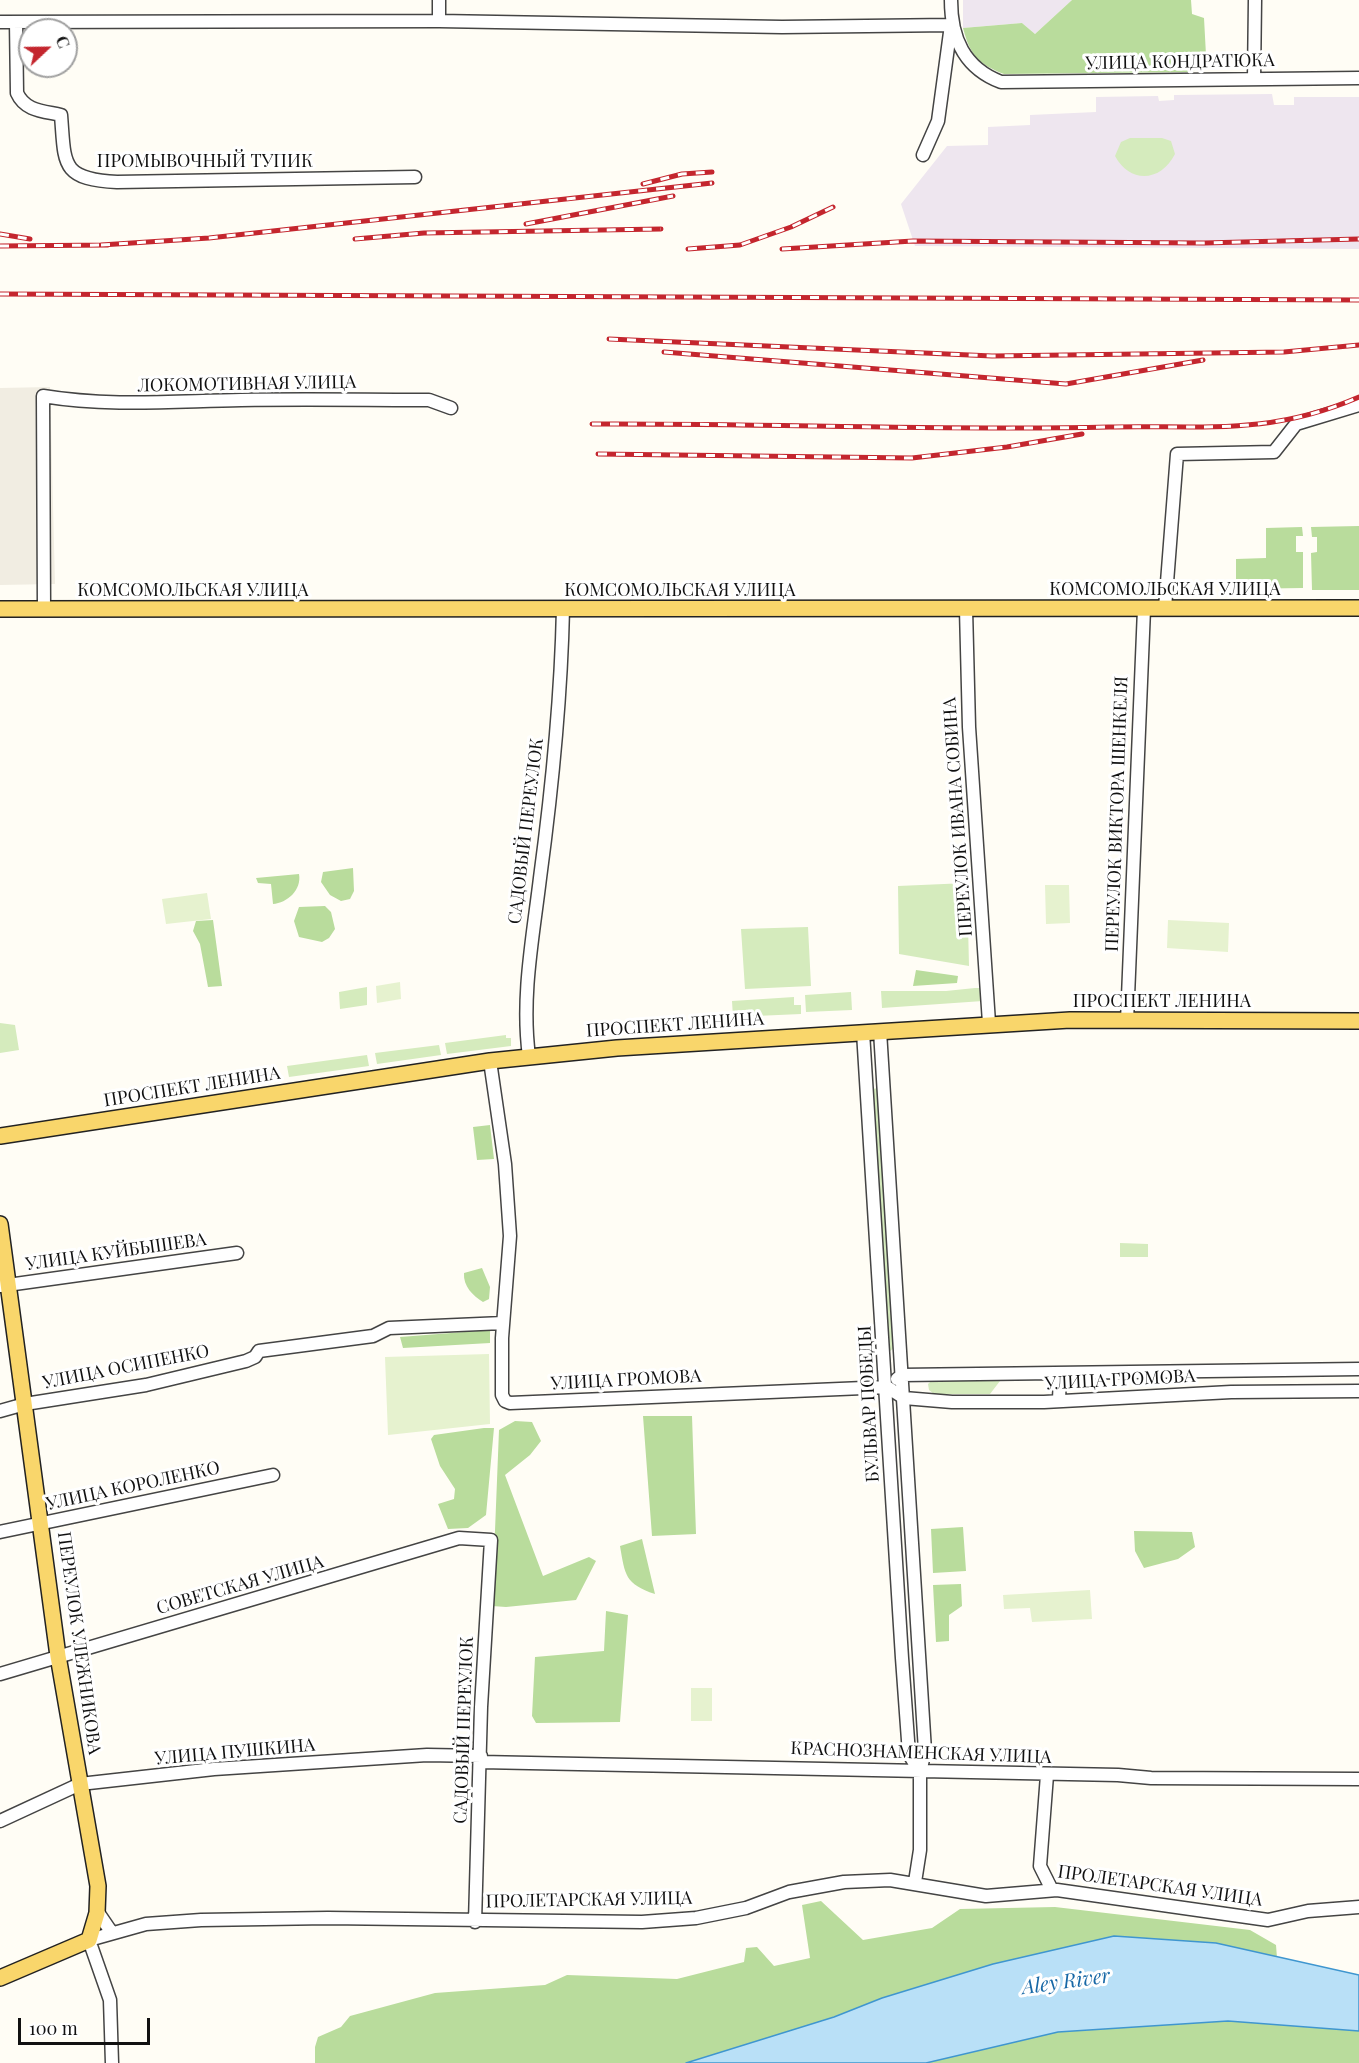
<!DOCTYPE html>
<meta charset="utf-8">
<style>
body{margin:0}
#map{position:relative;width:1359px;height:2063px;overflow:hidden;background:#fffdf5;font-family:"Playfair Display",serif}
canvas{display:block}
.north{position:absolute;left:18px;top:18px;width:60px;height:60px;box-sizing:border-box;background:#fff;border:2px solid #a0a0a0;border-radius:50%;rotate:68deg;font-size:16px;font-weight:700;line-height:24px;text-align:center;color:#111}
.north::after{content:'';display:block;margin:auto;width:21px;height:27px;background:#c4262e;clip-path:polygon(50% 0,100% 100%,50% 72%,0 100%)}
.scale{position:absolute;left:18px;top:2018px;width:132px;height:27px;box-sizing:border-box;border:3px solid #111;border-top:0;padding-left:8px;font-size:18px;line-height:21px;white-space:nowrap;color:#111;-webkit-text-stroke:4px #fff;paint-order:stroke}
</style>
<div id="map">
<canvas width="1359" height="2063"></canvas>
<div class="north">С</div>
<div class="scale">100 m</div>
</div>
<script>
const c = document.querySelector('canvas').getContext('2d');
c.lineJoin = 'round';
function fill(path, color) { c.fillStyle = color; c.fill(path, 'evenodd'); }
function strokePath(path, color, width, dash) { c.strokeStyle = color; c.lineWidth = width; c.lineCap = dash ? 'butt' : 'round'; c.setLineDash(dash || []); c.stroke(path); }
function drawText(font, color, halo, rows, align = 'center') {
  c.font = font + ' "Playfair Display",serif'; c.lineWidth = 6; c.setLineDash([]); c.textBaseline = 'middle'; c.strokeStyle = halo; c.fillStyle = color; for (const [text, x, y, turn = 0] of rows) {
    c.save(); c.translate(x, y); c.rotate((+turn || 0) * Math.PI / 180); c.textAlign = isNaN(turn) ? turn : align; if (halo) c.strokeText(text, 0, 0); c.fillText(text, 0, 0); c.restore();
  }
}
const industrial = new Path2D(`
 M963 0H1072L1035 34 1022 23 963 28Z
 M1272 94 1274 105H1294V97H1359V249L915 246 901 204 947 146 988 145V127L1030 125V115L1096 112V97L1158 96 1159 101 1174 100V95Z`);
const green = new Path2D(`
 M1130 138H1162L1171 141 1175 154C1161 182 1130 184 1115 156L1121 142Z
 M967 883 969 966 899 954 898 886Z
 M808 927 811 986 745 989 741 929Z
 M367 987V1005L340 1009 339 992Z
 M975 988H983V1001L882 1008 881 991H946Z
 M851 992 852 1010 806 1012 805 995Z
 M794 997V1005H801V1014L733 1017 732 1001Z
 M0 1023 15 1025 19 1050 0 1053Z
 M506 1035V1038H511V1046L447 1054 445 1043Z
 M439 1045 441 1055 377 1064 375 1053Z
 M367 1055 369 1066 289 1077 287 1066Z
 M269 1070 270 1079 212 1087 210 1078Z
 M880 1088 894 1348 889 1352H887L871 1089Z
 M1120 1243 1148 1244V1257H1120Z
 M931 1381H1000L990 1394H934L929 1390 928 1384Z`);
const forest = new Path2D(`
 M1072 0H1191L1192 14 1204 18 1206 55 1193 72 1004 74C978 64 970 55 963 28L1022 23 1035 34Z
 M1359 526V590H1312L1311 553 1317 552V537H1312L1311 527Z
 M1302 527 1303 536H1296V552H1303V588L1236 589V559L1266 558V528Z
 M353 868 354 891 350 899 341 901 330 895 321 882 323 872Z
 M299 874C302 890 287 903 273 904L271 884 258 883 256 878Z
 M325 906 331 912 335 929 329 938 322 942 299 937 294 921 299 907Z
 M213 920 222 986 208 987 200 944 193 931 196 921Z
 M916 970 958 976 957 983 913 986Z
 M490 1125 494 1159 477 1160 473 1127Z
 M482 1268 490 1287 489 1299 483 1302C473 1296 463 1286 464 1273Z
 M490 1330V1343L403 1348 400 1337Z
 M643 1416H692L696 1534 652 1536Z
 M515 1421 532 1422 541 1441 530 1455 505 1475 543 1576 589 1557 596 1561 576 1600 506 1607 492 1606 499 1430Z
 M484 1428H494L486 1515 468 1528 448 1529 438 1504 454 1499 455 1489 440 1466 431 1439 434 1435Z
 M963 1527 966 1571 933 1573 931 1529Z
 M1134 1531 1192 1532 1195 1547 1178 1559 1144 1568 1135 1551Z
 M642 1539 655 1594C625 1584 625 1575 620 1546Z
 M961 1584 962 1606 949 1615V1641L936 1642 933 1585Z
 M606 1611 628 1615 620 1722 536 1723 532 1716 535 1657 604 1651Z
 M821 1901 863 1940 932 1928 960 1909 1055 1907 1250 1930 1276 1945 1277 1958 1216 1943 1114 1936 993 1964 882 1998 834 2017 686 2063H315V2047L318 2037 341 2027 350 2016 435 1993 545 1985 567 1975 677 1979 744 1962 746 1948 757 1947 774 1966 810 1958 802 1905Z
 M1228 2021 1359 2031V2063H926L1058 2032Z`);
const pitch = new Path2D(`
 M1045 885H1069L1070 923 1046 924Z
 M207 893 211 919 166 924 162 899Z
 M1168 920 1229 923 1228 952 1167 948Z
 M400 982 401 999 377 1003 376 986Z
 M489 1354 490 1424 388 1435 385 1357Z
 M1090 1590 1092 1619 1032 1622 1030 1608 1004 1609 1003 1595Z
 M691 1688H712V1721H691Z`);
const plaza = new Path2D(`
 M50 387 55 584 0 585V388Z`);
const water = new Path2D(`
 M1114 1936 1216 1943 1359 1975V2031L1228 2021 1058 2032 926 2063H686L834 2017 882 1998 993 1964Z`);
const minor = new Path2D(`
 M951 0C951 38 964 68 1001 82L1359 78
 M439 21V0
 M0 22 439 21 782 27 951 25 938 121 923 155
 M16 22 17 93C25 111 43 111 61 115 65 164 60 179 117 182L415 177
 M1254 79 1255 0
 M1165 608 1177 454 1274 452 1296 424 1359 405
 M44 609 43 396C109 407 175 401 241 400 304 399 367 400 429 400L451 408
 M966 609 969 727 989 1023
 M1127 1021 1144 609
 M880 1031 925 1751 920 1772V1850L915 1882
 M863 1032 902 1658 909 1754 920 1772
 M529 1056C521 997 533 937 540 878 552 789 561 699 563 609
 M490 1061 505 1164 510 1236 502 1338V1395L505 1401 510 1403 887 1387 904 1398 952 1402H1044L1231 1392 1359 1391
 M0 1286 237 1253
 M897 1379 902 1375 1359 1369
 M1059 1400 1060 1374
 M0 1411 25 1404 146 1385 246 1361 255 1357 259 1351 373 1336 389 1328 503 1323
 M0 1532 273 1475
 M0 1674 459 1538 491 1540 481 1707 475 1922
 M481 1762 1118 1775 1151 1778 1359 1779
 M1047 1775 1040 1866 1052 1890
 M0 1821 80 1784 214 1769 427 1755 481 1756
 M97 1911 112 1933
 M112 2063 110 2000 89 1940 146 1924 201 1920 328 1918 642 1922 696 1918 746 1908 789 1892 844 1882 890 1880 986 1896 1057 1890 1268 1920 1308 1911 1359 1907`);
const major = new Path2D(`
 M0 609 1359 608
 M0 1136 490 1061 617 1048 1070 1020 1359 1021
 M0 1224 58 1656 98 1886 97 1913 89 1940 0 1978`);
const rail = new Path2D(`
 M643 184 682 174 712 172
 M526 224 673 196
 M0 234 30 239
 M355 239 424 233 661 229
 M101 245 209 238 712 183
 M0 246 108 245
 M688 249 740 245 791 227 833 207
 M782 249 913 241 1204 243 1359 239
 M0 294 1359 300
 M609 339 992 356 1284 352 1359 345
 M664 352 1066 384 1203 360
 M592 424C764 423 937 431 1109 427 1203 425 1269 436 1359 397
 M598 454 912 458 1007 447 1082 434`);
const streetNames = [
 ["УЛИЦА КОНДРАТЮКА",1180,62,-1],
 ["ПРОМЫВОЧНЫЙ ТУПИК",205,161],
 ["ЛОКОМОТИВНАЯ УЛИЦА",247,384,-1],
 ["КОМСОМОЛЬСКАЯ УЛИЦА",1165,589],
 ["КОМСОМОЛЬСКАЯ УЛИЦА",193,590],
 ["КОМСОМОЛЬСКАЯ УЛИЦА",680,590],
 ["ПЕРЕУЛОК ВИКТОРА ШЕНКЕЛЯ",1117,814,-88],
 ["ПЕРЕУЛОК ИВАНА СОБИНА",958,817,-94],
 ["САДОВЫЙ ПЕРЕУЛОК",526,831,-83],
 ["ПРОСПЕКТ ЛЕНИНА",1162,1001],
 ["ПРОСПЕКТ ЛЕНИНА",675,1025,-4],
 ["ПРОСПЕКТ ЛЕНИНА",192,1087,-9],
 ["УЛИЦА КУЙБЫШЕВА",116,1252,-8],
 ["УЛИЦА ОСИПЕНКО",126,1367,-11],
 ["УЛИЦА ГРОМОВА",626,1380,-3],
 ["УЛИЦА ГРОМОВА",1120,1380,-3],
 ["БУЛЬВАР ПОБЕДЫ",869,1404,-93],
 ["УЛИЦА КОРОЛЕНКО",133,1486,-12],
 ["СОВЕТСКАЯ УЛИЦА",240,1585,-16],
 ["ПЕРЕУЛОК УЛЕЖНИКОВА",79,1643,82],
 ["САДОВЫЙ ПЕРЕУЛОК",464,1730,-88],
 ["УЛИЦА ПУШКИНА",235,1752,-5],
 ["КРАСНОЗНАМЕНСКАЯ УЛИЦА",921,1753,2],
 ["ПРОЛЕТАРСКАЯ УЛИЦА",1160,1886,8],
 ["ПРОЛЕТАРСКАЯ УЛИЦА",589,1900,-1]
];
const waterNames = [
 ["Aley River",1066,1982,-8]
];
fill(industrial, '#eee6ef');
fill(green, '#d5ebbd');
fill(forest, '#b9dc9c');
fill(pitch, '#e6f2cf');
fill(plaza, '#f1ede2');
fill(water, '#b9e0f7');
strokePath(water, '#3f96cf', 1.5);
strokePath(minor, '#444', 15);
strokePath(major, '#222', 18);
strokePath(minor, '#fff', 12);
strokePath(major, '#f9d66b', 15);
strokePath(rail, '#c4262e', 5);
strokePath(rail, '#fff', 3, [9]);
drawText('18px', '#111', '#fff', streetNames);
drawText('italic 20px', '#1768a6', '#fff', waterNames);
</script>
